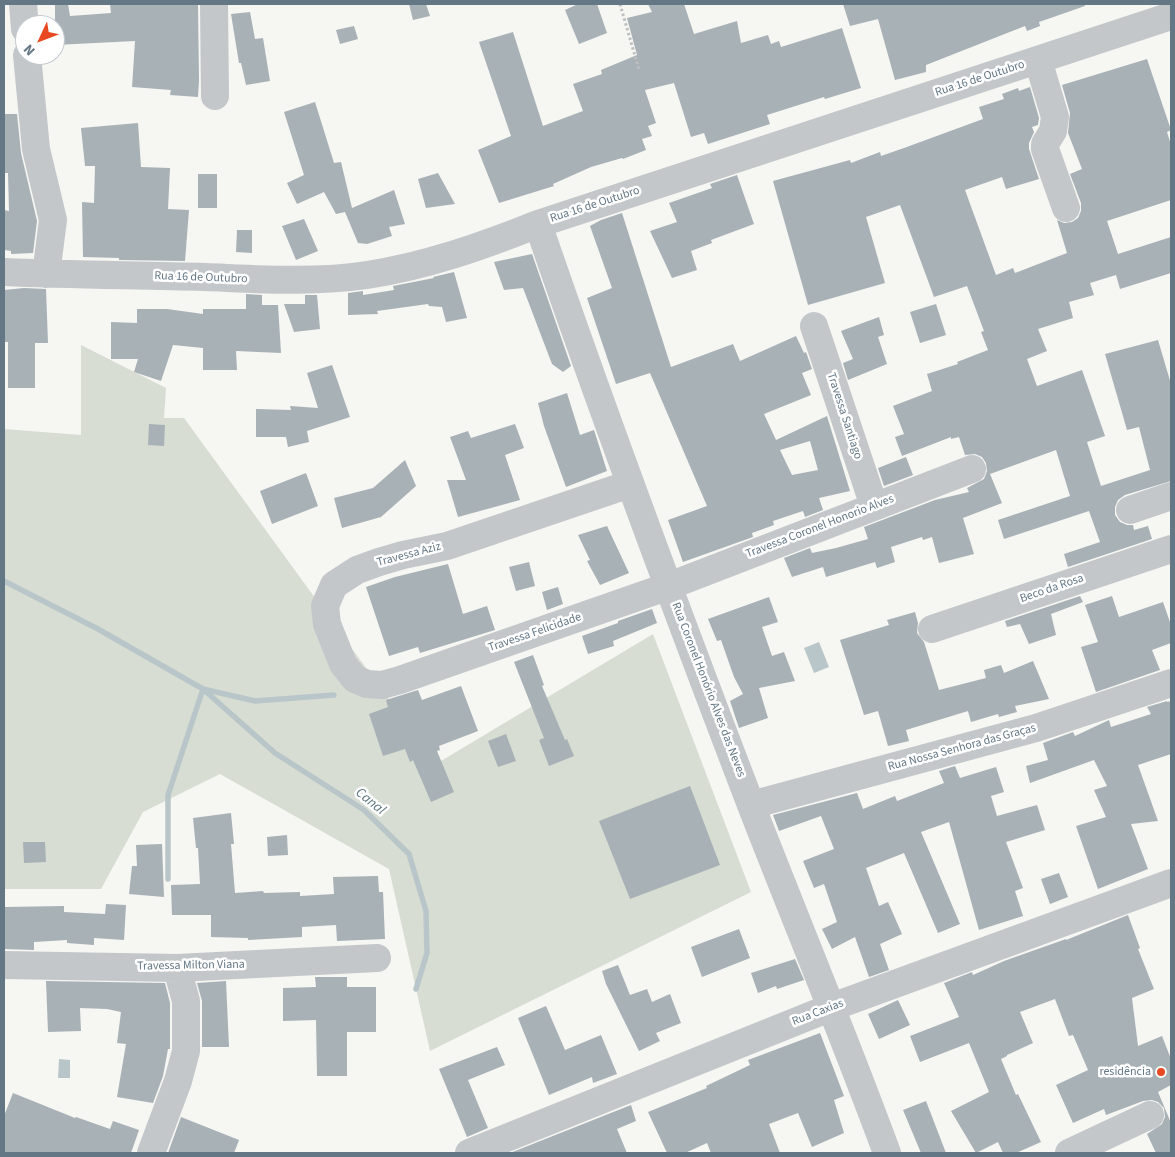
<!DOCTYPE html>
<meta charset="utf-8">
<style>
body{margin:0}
#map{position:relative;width:1175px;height:1157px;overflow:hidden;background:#f6f6f2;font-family:"Source Sans 3",sans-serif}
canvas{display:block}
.frame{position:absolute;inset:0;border:5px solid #647785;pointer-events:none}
.north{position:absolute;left:15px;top:15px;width:50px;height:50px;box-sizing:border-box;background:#fff;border:1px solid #c1c9ce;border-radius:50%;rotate:227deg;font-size:14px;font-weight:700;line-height:20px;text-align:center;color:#647785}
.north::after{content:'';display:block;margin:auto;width:18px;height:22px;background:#e84921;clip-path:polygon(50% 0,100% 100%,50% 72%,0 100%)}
</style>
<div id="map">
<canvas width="1175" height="1157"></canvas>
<div class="frame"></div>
<div class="north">N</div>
</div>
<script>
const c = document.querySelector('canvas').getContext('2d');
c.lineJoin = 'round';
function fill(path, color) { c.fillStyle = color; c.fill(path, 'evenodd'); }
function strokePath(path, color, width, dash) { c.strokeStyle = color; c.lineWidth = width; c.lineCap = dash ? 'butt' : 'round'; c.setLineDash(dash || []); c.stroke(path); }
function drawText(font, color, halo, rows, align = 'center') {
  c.font = font + ' "Source Sans 3",sans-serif'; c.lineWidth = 5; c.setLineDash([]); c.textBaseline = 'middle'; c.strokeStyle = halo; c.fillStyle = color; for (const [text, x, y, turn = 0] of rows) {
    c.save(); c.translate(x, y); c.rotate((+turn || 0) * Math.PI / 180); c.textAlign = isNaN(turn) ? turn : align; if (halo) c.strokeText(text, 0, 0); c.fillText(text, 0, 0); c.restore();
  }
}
const green = new Path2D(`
 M81 345 166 388 164 418H184L436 764 653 634 751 892 430 1051 389 869 220 774 143 812 101 889H4V429L81 435Z`);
const water = new Path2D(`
 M819 642 829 667 814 673 804 648Z
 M59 1059 70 1060V1078H58Z`);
const stream = new Path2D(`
 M4 581 98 629 203 689 275 753 364 810 409 854 426 911 427 953 416 989
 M168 879V795L203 689 255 701 334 695`);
const building = new Path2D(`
 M55 4H68L70 16 111 13 110 4H198L199 80 198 97 170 95 171 90 132 87 135 41 55 45Z
 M409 4H426L430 16 413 20Z
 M578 4H597L607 33 579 44 565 10Z
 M648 4H684L694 34 737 21 741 43 768 35 771 44 779 41 781 47 842 28 861 88 825 99 824 97 767 115 770 124 708 144 704 133 691 137 674 83 645 90 656 123 648 126 652 136 642 139 646 150 623 159 622 158 591 167 553 184 554 186 499 203 478 150 511 136 479 42 513 32 543 126 583 111 573 84 602 74 601 70 637 55 627 18 652 12Z
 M843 4H1084L1085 6 1039 22 1040 26 1027 31 1025 26 926 65V72L895 80 878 19 850 26Z
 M250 12 255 39 263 38 270 81 246 85 241 63H239L231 14Z
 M354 26 358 39 340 44 336 30Z
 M1147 59 1171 130 1167 132 1171 145V200L1107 221 1118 254 1171 237V273L1120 289 1116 275 1090 283 1094 295 1069 302 1073 318 1038 329 1047 351 1027 359 1037 386 1082 370 1105 436 1087 442 1101 486 1150 470 1139 427 1127 430 1105 354 1158 340 1171 384V481L1125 495 1118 500 1115 507V515L1120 522 1127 525H1133L1134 530 1148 526 1152 539 1068 567 1064 554 1100 542 1089 511 1004 539 998 520 1070 496 1056 450 990 474 1002 503 963 518 974 554 939 563 932 537 923 540 922 537 891 547 895 562 877 568 875 562 826 577 823 567 792 577 784 558 810 548 812 553 836 548 868 539 864 527 935 500 969 492 967 488 984 479 987 471 986 463 982 457 975 454 965 455 959 437 951 439V437L902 456 895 437 904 434 893 406 932 391 927 374 958 364 957 362 988 350 981 332 984 331 967 286 934 297 900 205 866 217 885 283 808 305 773 181 850 160 851 163 880 152 881 156 904 148 983 119 979 107 1004 99 1002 94 1018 88 1019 91 1030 87 1039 118 1038 125 1032 127 1034 132 1029 143V149L1039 179 1006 189 1002 177 965 190 996 275 1013 268 1015 273 1067 253 1057 220 1064 223 1072 222 1078 218 1081 211V203L1070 174 1082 169 1068 133 1070 113 1062 85Z
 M315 102 334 163 341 162 352 208 394 190 405 224 389 227 392 236 367 244 358 243 345 212 336 214 324 192 297 204 287 183 304 175 284 112Z
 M4 114H17L21 153 37 221 33 253 11 254V251L4 250V210L9 211 8 173H4Z
 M138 123 141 167 170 168 168 209 189 210 185 261 119 260V258L83 257 82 202 94 203 95 166H85L81 128Z
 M438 173 455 204 426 208 418 179Z
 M198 174H217V208H198Z
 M737 175 754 224 711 240 712 243 691 251 697 270 672 278 650 231 677 222 669 203 712 188 710 184Z
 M622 213 671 367 733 344 740 361 796 336 804 353 806 352 812 369 802 373 811 395 764 414 776 440 827 416 850 491 819 498 823 510 805 517 803 511 773 521 774 525 752 533 753 537 683 562 668 520 707 506 650 373 616 384 587 298 612 288 590 226 601 220ZM810 441 818 470 792 475 780 450Z
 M304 219 318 251 296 260 282 226Z
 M237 230H252V253L236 252Z
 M532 254 571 366 563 372 552 364 523 288 504 290 494 262Z
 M454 272 467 318 446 322 442 307 429 306 428 304 377 311 378 314 348 315V293L363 291V295L394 290 393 286 434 278 433 277Z
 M24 288 46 289 48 343H35V388H8V342H4V290Z
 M246 294 262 295V305H278L281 353 236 351 237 370H203V348L173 345 161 381 134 372 138 359H111V322L137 323V309H167L203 314V309H246Z
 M305 295H317L320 329 294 332 284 304H305Z
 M936 304 946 335 920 343 910 312Z
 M879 317 884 335 878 337 887 364 848 380 843 363 853 359 841 331Z
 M332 365 350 417 307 431 309 442 288 447 286 437H256V409L291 410 290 406 318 408 307 373Z
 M567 393 580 435 594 430 607 471 566 487 544 426 538 403Z
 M149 424 165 425 164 446 148 445Z
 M515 424 524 448 505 455 520 500 458 517 447 480H466L450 437 468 431 471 438Z
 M906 457 913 475 884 486 878 468Z
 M405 460 416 486 381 517 342 528 334 498 373 488Z
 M306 473 318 506 272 524 260 491Z
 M607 526 629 573 600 585 587 561 590 560 578 535Z
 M529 562 535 586 516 591 509 567Z
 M448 564 463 614 487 606 495 630 420 653 418 647 389 656 366 587 395 577Z
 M558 587 563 604 547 610 542 592Z
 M1080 596 1083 602 1051 614 1056 635 1029 644 1020 624 1007 627 1005 621Z
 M1112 596 1119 617 1163 602 1171 625V643L1152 650 1160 670 1096 692 1081 647 1098 642 1085 605Z
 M769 597 778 622 762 627 772 656 784 652 795 681 759 688 768 718 739 728 730 701 743 694 734 677 721 640 717 641 708 619Z
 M652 609 657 623 613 641 614 646 588 654 582 636 618 623V621Z
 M915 612 918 623 917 633 924 642 939 690 986 678 984 670 1001 665 1004 673 1033 661 1049 699 1015 706 1017 712 999 717 998 714 971 722 968 711 906 730 909 741 888 746 878 711 864 715 840 640 889 625 887 620Z
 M533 655 544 685 542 686 565 740 567 739 574 756 549 766 539 740 544 738 514 662Z
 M461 686 478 731 439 746 440 750 437 751 454 792 431 802 413 760 410 762 405 749 383 756 369 714 388 707 386 700 418 690 422 700Z
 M1167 701V702L1171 701V754L1138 765 1158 821 1131 824 1148 869 1098 889 1076 826 1106 817 1094 790 1107 786 1094 760 1030 783 1026 766 1048 760 1043 743 1073 732 1075 736 1109 720 1111 727 1151 714 1147 707Z
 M506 734 516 761 498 767 488 741Z
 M955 766 960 778 996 767 1004 792 991 796 997 816 1037 805 1045 830 1006 842 1023 888 1015 891 1023 916 979 930 949 822 921 832 960 924 938 933 904 853 866 868 879 906 888 902 902 934 880 944 889 970 869 977 855 937 832 949 822 929 837 922 824 884 814 888 803 861 834 849 821 816 779 831 773 815 857 793 863 809 895 796 897 801 944 783 939 771Z
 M690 786 720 865 630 899 599 821Z
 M231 813 234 844H231L235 893 263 891 264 893 300 892V896L334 894 333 877 378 876 379 892H383L385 939 337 941 336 925 302 927V937L248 940V938L211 937V915H172L171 885 200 884 198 848H196L193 818Z
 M287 835 288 855 268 856 267 837Z
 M23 842H45L46 862 24 863Z
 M162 844 164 897 129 894 132 866H137L136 845Z
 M1059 873 1068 897 1050 904 1041 879Z
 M106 904 126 905 124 940 94 938V945L67 943V940L34 942V950L4 949V907L64 906V912L105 914Z
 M1128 915 1140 948 1138 949 1154 989 1132 998 1138 1046 1162 1036 1171 1059V1085L1158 1092 1171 1123V1153H1156L1147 1134 1162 1124 1165 1117 1164 1108 1158 1102 1152 1100 1143 1101 1106 1115 1104 1109 1073 1123 1056 1085 1088 1070 1073 1035 1069 1036 1055 999 1020 1012 1033 1043 1007 1055V1056L1001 1059 1016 1095 1018 1094 1041 1142 1016 1153H1003L998 1142 976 1153 951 1111 989 1092 969 1043 920 1062 910 1036 959 1017 944 983 972 972 973 975 1004 961 1066 939V940Z
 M739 929 750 958 702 977 691 947Z
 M795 959 804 980 777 989 776 986 758 993 751 973Z
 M618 965 630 995 647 989 652 1002 670 994 681 1023 656 1033 660 1041 639 1051 606 984 602 971Z
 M315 977H347V987H376V1032H347V1076H317L316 1020 283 1021V988L316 987Z
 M46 981 165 983 170 1003V1049H168L163 1076 153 1103 117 1097 126 1044 117 1043 121 1012 107 1009 80 1008 81 1031 48 1032Z
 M226 981 229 1047H202V1001L197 983Z
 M898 1000 910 1025 879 1039 868 1014Z
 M546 1006 565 1050 601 1035 617 1074 593 1083 592 1077 549 1095 518 1018Z
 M820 1033 844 1096 834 1100 844 1133 812 1147 798 1113 769 1124 780 1153H711L707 1143 685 1153H667L648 1112 707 1088 706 1086 750 1065 748 1060Z
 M497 1047 505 1065 468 1080 488 1128 467 1137 439 1069Z
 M13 1093 75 1118 76 1117 110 1129 113 1121 139 1130 131 1153H4V1116Z
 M926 1101 946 1153H921L903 1110Z
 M631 1105 636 1121 617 1129 627 1153H510Z
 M181 1117 239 1140 234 1153H168Z`);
const path = new Path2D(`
 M620 4 639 70`);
const minor = new Path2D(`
 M23 4 25 29
 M214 4 215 96
 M27 55 36 149 53 220 46 274
 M1038 60 1055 117 1053 131 1045 144V149L1066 208
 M538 224C605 419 677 612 751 805 796 921 844 1036 887 1153
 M4 272C71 275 138 275 205 277 258 279 314 283 367 275 426 266 483 246 538 224L1168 17
 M814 326 874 506
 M630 484 447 546 403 555 379 562 357 570 334 585 325 606 327 624 343 664 355 679 367 684 382 685 400 680 669 586 972 469
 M1130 510 1171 496
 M932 629 1171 549
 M751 805 1036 728 1171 683
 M4 965 177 968 377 958
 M151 1153 178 1081 186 1051V1001L177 968
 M469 1153 832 1007 1171 883
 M1069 1153 1150 1115`);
const markers = [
 [1161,1072,5,"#e84921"]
];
const streetNames = [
 ["Rua 16 de Outubro",980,79,-18],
 ["Rua 16 de Outubro",595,205,-18],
 ["Rua 16 de Outubro",201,278,2],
 ["Travessa Santiago",844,416,72],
 ["Travessa Coronel Honorio Alves",820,527,-21],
 ["Travessa Aziz",409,555,-15],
 ["Beco da Rosa",1052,589,-19],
 ["Travessa Felicidade",535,633,-19],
 ["Rua Coronel Honório Alves das Neves",708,690,69],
 ["Rua Nossa Senhora das Graças",962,748,-15],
 ["Travessa Milton Viana",191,966,-1],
 ["Rua Caxias",818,1013,-21]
];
const poiNames = [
 ["residência",1151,1072]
];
const waterNames = [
 ["Canal",370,802,39]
];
fill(green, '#d7ddd3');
fill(water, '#b9c6c9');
strokePath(stream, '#b9c6c9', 5.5);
fill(building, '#a8b1b6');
strokePath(path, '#bdbfc1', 3, [2.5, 2.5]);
strokePath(minor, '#c3c7ca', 28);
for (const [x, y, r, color] of markers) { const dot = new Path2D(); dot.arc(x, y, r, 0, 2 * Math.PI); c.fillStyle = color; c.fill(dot); strokePath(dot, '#fff', 2); }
drawText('12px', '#647785', '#fff', streetNames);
drawText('12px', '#647785', '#fff', poiNames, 'right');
drawText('italic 14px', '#5f7981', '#fff', waterNames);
</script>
